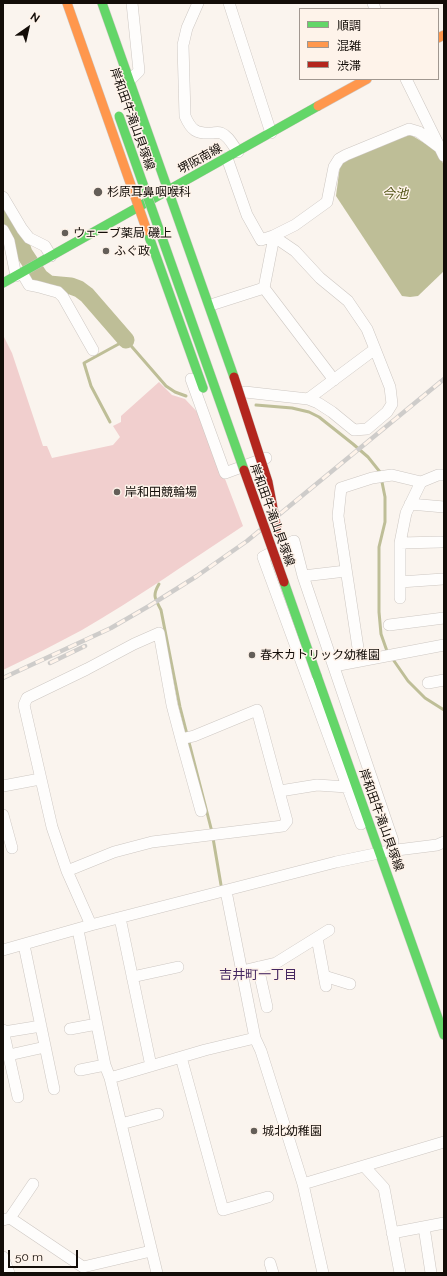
<!DOCTYPE html>
<meta charset="utf-8">
<style>
body{margin:0}
#map{position:relative;width:447px;height:1276px;overflow:hidden;background:#faf4ee;font-family:Raleway,"Noto Sans JP",sans-serif}
canvas{display:block}
.frame{position:absolute;inset:0;border:4px solid #130d08;pointer-events:none}
.legend{position:absolute;left:299px;top:8px;width:140px;height:72px;box-sizing:border-box;background:#fef3ea;border:1px solid #a09790;margin:0;padding:5px 7px;list-style:none;font-size:12px;color:#130d08}
.legend li{display:flex;align-items:center;gap:8px;height:20px}
.legend b{width:20px;border:1px solid #a09790}
.north{position:absolute;left:8px;top:8px;width:40px;height:40px;-webkit-text-stroke:3px #fef3ea;paint-order:stroke;rotate:34deg;font-size:11px;font-weight:700;line-height:16px;text-align:center;color:#130d08}
.north::after{content:'';display:block;margin:auto;width:14px;height:18px;background:#130d08;clip-path:polygon(50% 0,100% 100%,50% 72%,0 100%)}
.scale{position:absolute;left:8px;top:1250px;width:70px;height:18px;box-sizing:border-box;border:2px solid #130d08;border-top:0;padding-left:5px;font-size:12px;line-height:14px;white-space:nowrap;color:#130d08;-webkit-text-stroke:3px #fef3ea;paint-order:stroke}
</style>
<div id="map">
<canvas width="447" height="1276"></canvas>
<div class="frame"></div>
<ul class="legend">
<li><b style="height:5px;background:#63d668"></b>順調</li>
<li><b style="height:5px;background:#ff974d"></b>混雑</li>
<li><b style="height:5px;background:#b3261e"></b>渋滞</li>
</ul>
<div class="north">N</div>
<div class="scale">50 m</div>
</div>
<script>
const c = document.querySelector('canvas').getContext('2d');
c.lineJoin = 'round';
function fill(path, color) { c.fillStyle = color; c.fill(path, 'evenodd'); }
function strokePath(path, color, width, dash) { c.strokeStyle = color; c.lineWidth = width; c.lineCap = dash ? 'butt' : 'round'; c.setLineDash(dash || []); c.stroke(path); }
function drawText(font, color, halo, rows, align = 'center') {
  c.font = font + ' Raleway,"Noto Sans JP",sans-serif'; c.lineWidth = 3; c.setLineDash([]); c.textBaseline = 'middle'; c.strokeStyle = halo; c.fillStyle = color; for (const [text, x, y, turn = 0] of rows) {
    c.save(); c.translate(x, y); c.rotate((+turn || 0) * Math.PI / 180); c.textAlign = isNaN(turn) ? turn : align; if (halo) c.strokeText(text, 0, 0); c.fillText(text, 0, 0); c.restore();
  }
}
const green = new Path2D(`
 M3 335 12 353 43 446H47L52 458 113 445 120 437 113 426 121 422V416L159 382 172 395 185 399 201 416 243 526C190 561 137 598 82 630 56 644 30 657 3 670Z`);
const water = new Path2D(`
 M411 135 436 150 444 165V271L418 296 410 297 402 296 336 196 340 165 345 160 403 137Z`);
const stream = new Path2D(`
 M256 405 292 408 309 412 319 417 353 444 368 457 380 472 385 497V522L379 547V612L381 634 388 654
 M110 422 91 386 84 363 126 340 166 386 175 392 186 396
 M159 584C152 596 155 598 161 610L180 707 212 832
 M392 658 408 681 425 698 444 710
 M213 838 221 885`);
const river = new Path2D(`
 M3 210 20 241 24 253 40 277 49 284 71 286 79 289 87 295 126 340`);
const street = new Path2D(`
 M198 3 187 28 183 45 185 116C191 130 196 134 212 133 214 133 218 132 221 133 229 136 233 146 238 152
 M229 3 271 133
 M373 3 375 9
 M406 79 444 156
 M129 81 139 71 132 3
 M227 158 247 215 261 240 273 236 295 251 320 278 348 301 367 329 375 349 390 387 392 404 387 412 367 429 354 430 332 412 318 403 308 399 245 392
 M3 197 22 229 29 238 45 246 51 256
 M3 230 9 241 16 276
 M22 273 29 285C39 286 48 290 58 292L63 297 93 350
 M264 288 334 380
 M214 304 264 288 273 242V236L295 225 327 202 334 167 339 159 346 155 409 129 419 132 439 147
 M191 379 225 473 266 458
 M308 399 375 349
 M410 504 444 507
 M400 543 441 542
 M303 576 346 571
 M400 582 443 579
 M400 598V543L406 513 421 482 438 475H444
 M389 625 444 618
 M360 661 338 516 341 488 372 478 392 475 421 482
 M334 666 444 645
 M428 683 444 680
 M181 739 201 811
 M3 786 40 779
 M280 791 317 785 347 787
 M3 815 12 848
 M361 824 263 557 294 541 303 576 393 841 389 851
 M67 871 114 852 152 842 283 826 287 821 257 710 194 736 181 739 172 705 159 633 134 644 87 669 27 698 24 705 52 827 67 871 91 925
 M226 891 255 1038
 M120 918 151 1066
 M78 930 105 1065 110 1078 157 1273
 M317 938 326 986
 M24 945 54 1089
 M3 950 91 925 336 862 389 851 437 845 444 842
 M258 967 267 1007
 M242 971 276 963 329 930
 M324 976 350 984
 M132 977 178 967
 M70 1029 97 1024
 M3 1030 18 1097
 M4 1032 41 1026
 M9 1055 45 1047
 M181 1057 223 1210 268 1197
 M80 1070 105 1065
 M110 1078 205 1050 255 1038 261 1051 303 1184 323 1273
 M121 1124 158 1114
 M364 1166 384 1188 400 1273
 M303 1184 444 1142
 M10 1218 33 1184
 M3 1220 10 1218 83 1267 151 1251
 M424 1227 431 1273
 M392 1233 444 1223
 M3 1257 9 1273
 M270 1263 273 1273`);
const fast = new Path2D(`
 M102 3 234 377
 M147 231 203 388
 M3 283 318 106
 M317 676 444 1035`);
const slow = new Path2D(`
 M67 3 147 231
 M438 38 444 35
 M318 106 367 79`);
const rail = new Path2D(`
 M50 663 85 646
 M3 678 111 628 149 606 197 576 247 541 444 379`);
const fastBridge = new Path2D(`
 M119 116 244 470
 M284 582 317 676`);
const jamBridge = new Path2D(`
 M234 377 268 482 277 529
 M244 470 284 582`);
const markers = [
 [98,192,5,"#645e58"],
 [65,233,4,"#645e58"],
 [106,251,4,"#645e58"],
 [117,492,4,"#645e58"],
 [252,655,4,"#645e58"],
 [254,1131,4,"#645e58"]
];
const streetNames = [
 ["岸和田牛滝山貝塚線",132,119,70],
 ["堺阪南線",200,159,-29],
 ["岸和田牛滝山貝塚線",272,515,70],
 ["岸和田牛滝山貝塚線",381,820,70]
];
const poiNames = [
 ["杉原耳鼻咽喉科",107,192],
 ["ウェーブ薬局 磯上",73,233],
 ["ふぐ政",114,251],
 ["岸和田競輪場",125,492],
 ["春木カトリック幼稚園",260,655],
 ["城北幼稚園",262,1131]
];
const waterNames = [
 ["今池",395,194]
];
const neighbourhoodNames = [
 ["吉井町一丁目",258,975]
];
fill(green, '#f1cfce');
fill(water, '#bebe97');
strokePath(stream, '#bebe97', 3);
strokePath(river, '#bebe97', 17);
strokePath(street, '#cdc7c2', 12);
strokePath(fast, '#cdc7c2', 10);
strokePath(slow, '#cdc7c2', 10);
strokePath(street, '#fefdfc', 11);
strokePath(fast, '#63d668', 9);
strokePath(slow, '#ff974d', 9);
strokePath(rail, '#ceccca', 4.5);
strokePath(rail, '#fef3ea', 3, [9]);
strokePath(fastBridge, '#cdc7c2', 10, []);
strokePath(jamBridge, '#cdc7c2', 10, []);
strokePath(fastBridge, '#63d668', 9);
strokePath(jamBridge, '#b3261e', 9);
for (const [x, y, r, color] of markers) { const dot = new Path2D(); dot.arc(x, y, r, 0, 2 * Math.PI); c.fillStyle = color; c.fill(dot); strokePath(dot, '#fef3ea', 1.5); }
drawText('12px', '#130d08', '#fef3ea', streetNames);
drawText('12px', '#130d08', '#fef3ea', poiNames, 'left');
drawText('italic 13px', '#545619', '#fef3ea', waterNames);
drawText('13px', '#452761', '#fef3ea', neighbourhoodNames);
</script>
